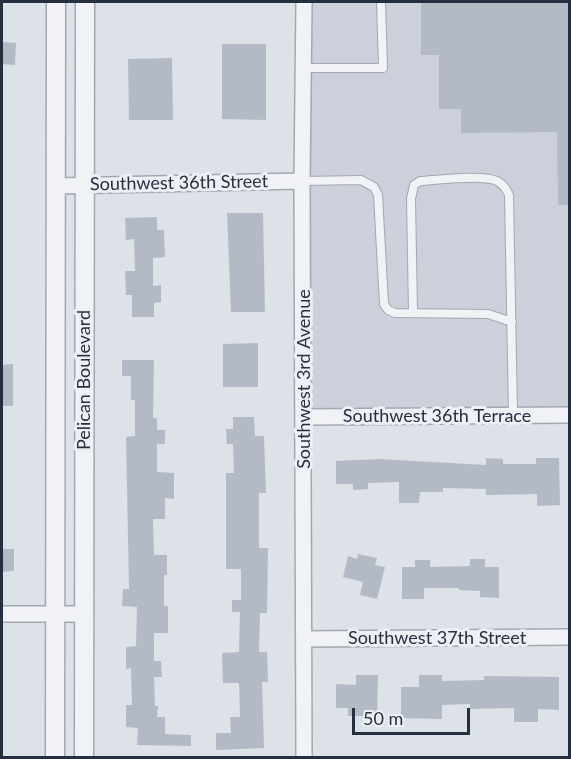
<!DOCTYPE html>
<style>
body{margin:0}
#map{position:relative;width:571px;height:759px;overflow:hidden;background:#dde1e8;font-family:Lato,sans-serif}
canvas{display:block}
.frame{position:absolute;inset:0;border:3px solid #252f3f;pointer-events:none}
.scale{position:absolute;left:352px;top:708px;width:118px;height:27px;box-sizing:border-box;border:3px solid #252f3f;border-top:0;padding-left:8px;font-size:18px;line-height:21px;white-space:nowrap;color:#252f3f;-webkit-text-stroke:4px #ecf0f5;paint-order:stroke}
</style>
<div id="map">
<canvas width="571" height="759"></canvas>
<div class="frame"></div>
<div class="scale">50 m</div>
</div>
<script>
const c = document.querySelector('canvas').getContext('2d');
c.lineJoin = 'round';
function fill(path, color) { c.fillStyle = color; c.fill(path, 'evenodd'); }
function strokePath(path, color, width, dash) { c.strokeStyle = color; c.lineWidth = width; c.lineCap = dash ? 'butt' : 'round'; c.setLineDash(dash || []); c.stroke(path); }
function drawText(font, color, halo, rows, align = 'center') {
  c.font = font + ' Lato,sans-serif'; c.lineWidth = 6; c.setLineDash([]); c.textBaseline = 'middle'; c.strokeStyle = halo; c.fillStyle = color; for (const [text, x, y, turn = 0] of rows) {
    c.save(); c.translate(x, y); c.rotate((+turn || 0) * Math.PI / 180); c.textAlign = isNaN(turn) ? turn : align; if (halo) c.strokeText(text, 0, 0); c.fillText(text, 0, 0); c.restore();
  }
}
const built = new Path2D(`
 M304 2H569V415L304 417Z`);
const building = new Path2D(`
 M421 2H570V205H558L557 132 461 133V109H439V55H421Z
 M2 42 16 43 15 65 2 64Z
 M222 44H266V120L222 119Z
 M172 58 173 120H129L128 59Z
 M227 213H263L265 312H231Z
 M157 217V230H164L165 257 153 258V286L161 285V302L154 303V317H132V295H126L125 271H135L134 239 126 240 125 218Z
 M258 343V387H223V344Z
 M122 360H154L153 418H157V430H165V444H157V472L174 473V499L165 498V519H153L154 555H167V575H164V606H168V633H154V661H161L162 677H154L155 706H158L157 717H165V734L191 735V746L137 745 138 728 126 727V705H132L131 668 126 669V647L136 646 137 607 122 606 123 589H129L126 437 135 436V400H131V376H122Z
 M13 364V406H2V365Z
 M233 417H254L255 436H264L266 493H259V548H268L267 613H260L259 652H267L268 682H262L264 748 216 750V733H231L230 717H240L239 683H223L222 653 239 652 240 612H232V600H241V569H226V473H234L233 444H227L226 429H233Z
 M486 458 503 459V464H536V458H559L560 505 537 506V494L486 495V489L443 488V492H420L419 503H399V482L368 483V489L353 490V484H336V461L378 459 486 465Z
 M2 549H14V571L2 572Z
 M358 554 377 558 375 565 385 567 377 599 360 595 363 582 343 577 348 556 357 559Z
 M470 559H485V567H499V598L480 597V591L459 590V588H424V599H402V567H415V560H430V567L470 566Z
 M356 675H378L377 716H348V708H336V684L356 685Z
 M419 675H442V681L484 680V676L559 677V710L538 709V722H514V708L470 709V704L442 705V719L401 718V687H419Z`);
const service = new Path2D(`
 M303 68H383L381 2
 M302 181 361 180 374 187 378 195 384 304 388 310 395 313 488 314 512 322
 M413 312 411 199 414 185 420 181C437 180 483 174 497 181 503 184 507 190 509 195L513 415`);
const minor = new Path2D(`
 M304 2 302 181 304 758
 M56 186 302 181
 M304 417 570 415
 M2 614H84
 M305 639 570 637`);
const tertiary = new Path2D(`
 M55 758 56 2
 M84 758 85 2`);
const streetNames = [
 ["Southwest 36th Street",179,183,-1],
 ["Southwest 3rd Avenue",304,379,-90],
 ["Pelican Boulevard",84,380,-90],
 ["Southwest 36th Terrace",437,416],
 ["Southwest 37th Street",437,638]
];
fill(built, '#cbd0da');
fill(building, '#b4bac5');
strokePath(service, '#a2a8b2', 10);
strokePath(minor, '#a2a8b2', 18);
strokePath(tertiary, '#a2a8b2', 21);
strokePath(service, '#f0f2f6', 8);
strokePath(minor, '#f0f2f6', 15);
strokePath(tertiary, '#f0f2f6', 18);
drawText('18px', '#252f3f', '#ecf0f5', streetNames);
</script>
